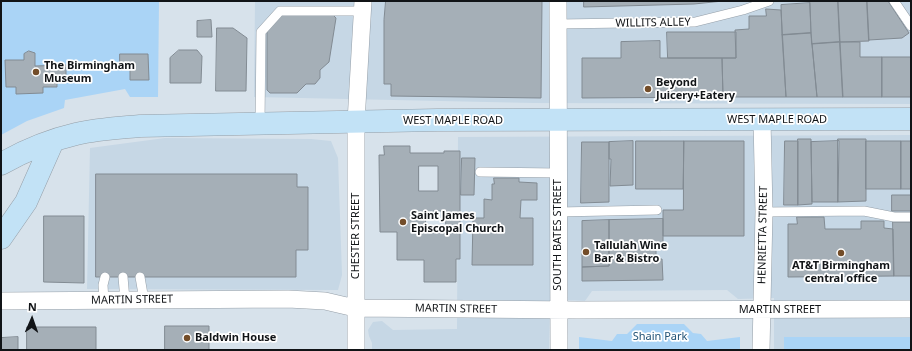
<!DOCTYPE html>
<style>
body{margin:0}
#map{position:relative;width:912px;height:351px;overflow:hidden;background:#d7e2eb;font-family:"Noto Sans",sans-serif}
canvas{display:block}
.frame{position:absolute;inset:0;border:2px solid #111417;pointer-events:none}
.north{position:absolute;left:12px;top:299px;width:40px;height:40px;-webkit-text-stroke:3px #fff;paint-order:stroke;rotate:2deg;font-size:11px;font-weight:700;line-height:16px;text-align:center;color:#111417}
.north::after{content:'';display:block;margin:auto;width:14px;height:18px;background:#111417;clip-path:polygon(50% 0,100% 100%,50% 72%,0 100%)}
</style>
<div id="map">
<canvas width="912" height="351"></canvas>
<div class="frame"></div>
<div class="north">N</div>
</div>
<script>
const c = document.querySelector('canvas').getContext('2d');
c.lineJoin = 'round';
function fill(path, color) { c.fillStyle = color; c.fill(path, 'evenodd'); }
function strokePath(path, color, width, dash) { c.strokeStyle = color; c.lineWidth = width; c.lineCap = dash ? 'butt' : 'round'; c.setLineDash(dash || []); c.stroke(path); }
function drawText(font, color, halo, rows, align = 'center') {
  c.font = font + ' "Noto Sans",sans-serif'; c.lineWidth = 3.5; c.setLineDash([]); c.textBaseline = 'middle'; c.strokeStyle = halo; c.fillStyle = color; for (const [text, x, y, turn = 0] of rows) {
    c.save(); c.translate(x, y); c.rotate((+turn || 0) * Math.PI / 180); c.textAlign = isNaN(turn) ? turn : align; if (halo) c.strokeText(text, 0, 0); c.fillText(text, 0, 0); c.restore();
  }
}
const built = new Path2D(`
 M231 1H911V104L534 103 254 97 255 2H231Z
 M911 135V350H774V298L738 299 727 290 592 291 585 301 550 299 549 350H372V343L369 336 368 330 373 322 382 321 393 330 457 329 458 137Z
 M165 138 311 139 331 141 338 158 342 275 338 290 87 289 90 148Z`);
const green = new Path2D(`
 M1 1H159L158 97H130L125 89 65 100 64 108 27 121 1 135Z
 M637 324H684L693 333 701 334 707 341 740 337V350H579V337L612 341 617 334H627Z
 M784 337H911V350H784Z`);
const building = new Path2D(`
 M386 1H542L541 98 391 96V84H384V20Z
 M584 1H723L694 4 584 7Z
 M810 1H838L840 42 812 44Z
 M838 1H867L869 41 840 42Z
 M867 1H888L909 33 902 38 869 40Z
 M810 3 811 33 782 35 781 5Z
 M766 9 781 10 786 97H723L722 58H736L735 30 749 29V16H766Z
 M281 15H333L336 18 329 62 320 70V78L315 84H306L297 93H270L267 90V30Z
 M211 20 212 37H197V21Z
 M217 28H233L247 38 246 91H216Z
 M667 32H736V58H668Z
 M811 33 817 97H786L782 35Z
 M660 41V58H722L723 97 582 98V58H621V42Z
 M840 42H860V57H882V97H843Z
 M840 42 843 97H817L812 44Z
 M179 50H197L202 56 201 83H170V58Z
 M29 51 35 53V66L66 65V79H57V87H43V93L16 94V87H6L5 60H24V54Z
 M120 54H148L149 80H130V67L120 68Z
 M882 57H911V97H882Z
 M798 139H811L812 204 798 205Z
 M838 139H866V201L838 202Z
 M633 141V185L610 186 611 159H609V142Z
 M636 141H684L683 189H636Z
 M684 141H744V236H663V210H683Z
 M785 141H798V205H784Z
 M839 141 838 202H812L811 142Z
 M866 141H901V189H866Z
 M901 141H911V189H901Z
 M582 142H609V202L581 203Z
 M384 146H410V153H444V151H460V259H456V282H424V260H397V232H380L379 155H384ZM419 166H438V191H419ZM426 211H428L429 214H433V211H445L446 229 426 230Z
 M462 158H475L474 195H461Z
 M96 174H297V187H308V250H296V277H96Z
 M494 178H519V182L537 183V200H521L520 218H533V265H472L473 218H484V199L492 200V184H494Z
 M892 195H911V211H892Z
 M44 216H84V283L44 282Z
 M797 217H824L825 229H861V221H884V228L893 229 894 276 788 277V224H797Z
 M663 219V243H656V259H662L663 280 582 281V267L609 266V220Z
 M609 220V266L582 267V221Z
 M893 222H911V276H894Z
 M165 326H209V350H165Z
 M27 327H96V350H27Z
 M18 337V350H1V338Z`);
const service = new Path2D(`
 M894 1 911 26
 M558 24 695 22 743 10 769 1
 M260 124 261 32 280 11H362
 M480 172 558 173
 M558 212 657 210
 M764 212 864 211 894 217H911
 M123 277 125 300
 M140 277 144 300
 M104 301 103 285 105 277`);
const minor = new Path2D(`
 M558 1 559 350
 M1 301 288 299 325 301 355 308 577 310 911 309
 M356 350V122L363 1
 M761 350 764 212 762 119`);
const secondary = new Path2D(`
 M1 164C24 151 50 140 76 134 97 129 118 128 140 126L437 120 911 119
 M1 238 26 202 53 141`);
const markers = [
 [36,72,4,"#734d29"],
 [648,89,4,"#734d29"],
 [403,222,4,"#734d29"],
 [586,252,4,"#734d29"],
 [841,253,4,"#734d29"],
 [187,338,4,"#734d29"]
];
const streetNames = [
 ["WILLITS ALLEY",653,23,-1],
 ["WEST MAPLE ROAD",777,120],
 ["WEST MAPLE ROAD",453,121],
 ["SOUTH BATES STREET",558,235,-90],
 ["HENRIETTA STREET",763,235,-89],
 ["CHESTER STREET",356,236,-90],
 ["MARTIN STREET",132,300,-1],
 ["MARTIN STREET",456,309,1],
 ["MARTIN STREET",780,310]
];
const poiNames = [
 ["The Birmingham",44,66],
 ["Museum",44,79],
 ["Beyond",656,83],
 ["Juicery+Eatery",656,96],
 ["Saint James",411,216],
 ["Episcopal Church",411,229],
 ["Tallulah Wine",594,246],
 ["Bar & Bistro",594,259],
 ["AT&T Birmingham",841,266,"center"],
 ["central office",841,279,"center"],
 ["Baldwin House",195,338]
];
const parkNames = [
 ["Shain Park",660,337]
];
fill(built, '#c6d7e5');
fill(green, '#aad4f6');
fill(building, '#a5afb7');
strokePath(building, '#828b93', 1);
strokePath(service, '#959fa8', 10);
strokePath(minor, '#959fa8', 18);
strokePath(secondary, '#959fa8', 23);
strokePath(service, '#fff', 9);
strokePath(minor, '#fff', 17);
strokePath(secondary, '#c2e2f6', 22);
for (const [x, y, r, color] of markers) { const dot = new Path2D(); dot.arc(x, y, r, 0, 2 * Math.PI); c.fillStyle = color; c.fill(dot); strokePath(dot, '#fff', 1.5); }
drawText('11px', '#111417', '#fff', streetNames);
drawText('bold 11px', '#111417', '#fff', poiNames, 'left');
drawText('11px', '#215377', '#fff', parkNames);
</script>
